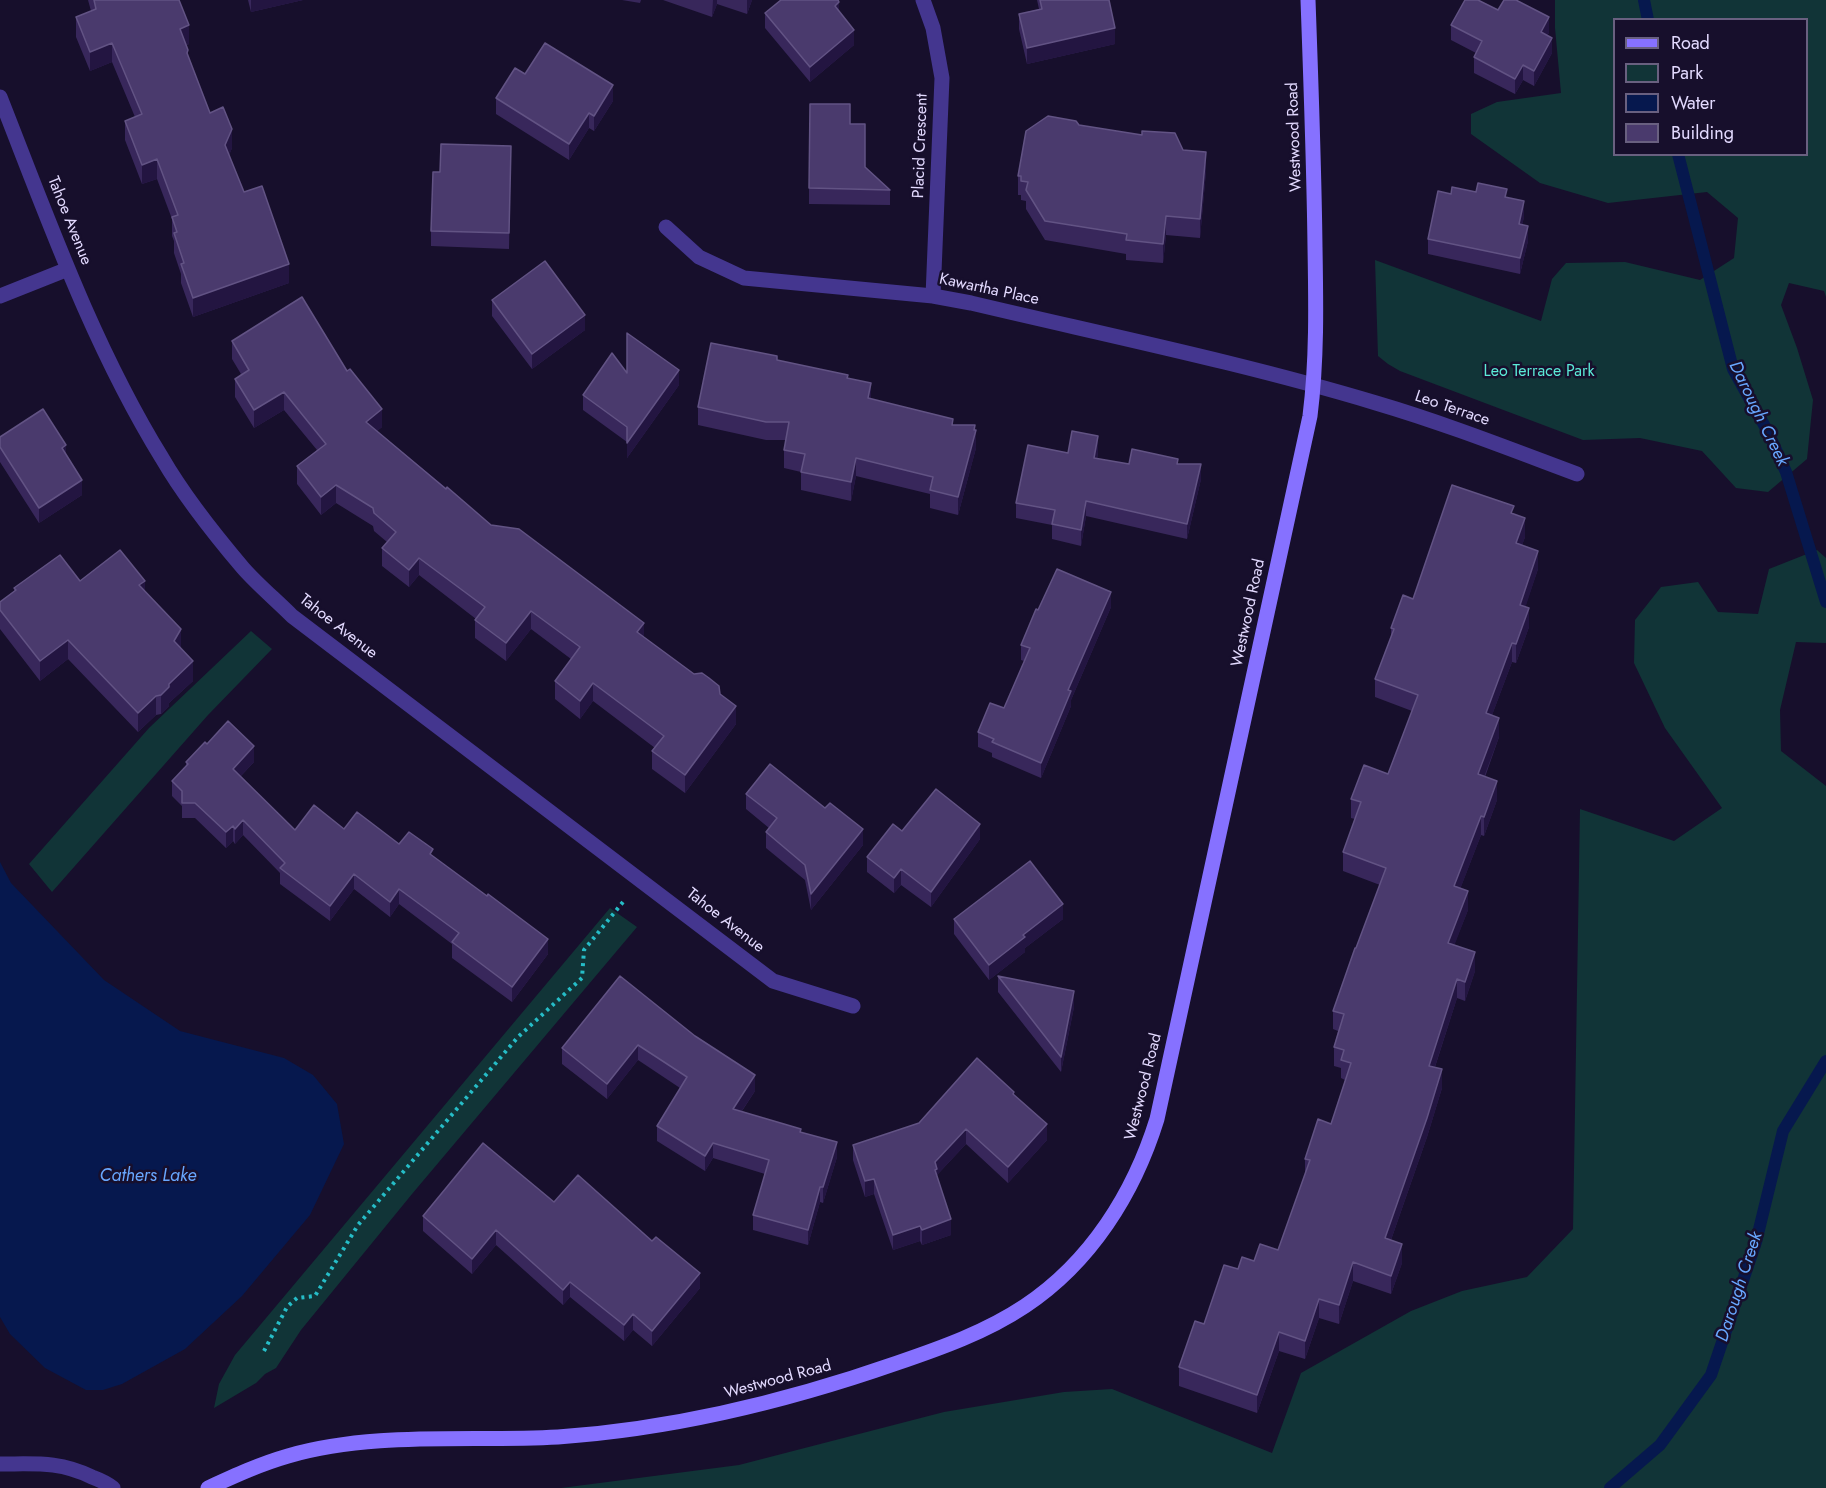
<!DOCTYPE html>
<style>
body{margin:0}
#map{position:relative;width:1826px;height:1488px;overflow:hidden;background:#170f2c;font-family:Jost,sans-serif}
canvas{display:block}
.legend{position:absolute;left:1613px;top:18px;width:195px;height:138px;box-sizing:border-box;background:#170f2c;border:2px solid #696080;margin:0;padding:8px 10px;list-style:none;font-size:18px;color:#e3daff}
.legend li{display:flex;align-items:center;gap:12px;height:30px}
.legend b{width:30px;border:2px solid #696080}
</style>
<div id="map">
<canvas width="1826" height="1488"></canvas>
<ul class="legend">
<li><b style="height:8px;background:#8671ff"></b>Road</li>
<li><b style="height:16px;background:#113437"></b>Park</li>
<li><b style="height:16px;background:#06184e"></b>Water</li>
<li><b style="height:16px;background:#4a3a6d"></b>Building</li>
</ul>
</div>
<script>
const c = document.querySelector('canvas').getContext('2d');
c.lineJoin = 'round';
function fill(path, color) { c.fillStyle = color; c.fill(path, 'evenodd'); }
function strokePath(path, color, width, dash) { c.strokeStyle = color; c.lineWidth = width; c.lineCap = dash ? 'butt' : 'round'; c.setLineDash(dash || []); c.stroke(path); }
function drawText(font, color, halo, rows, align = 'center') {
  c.font = font + ' Jost,sans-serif'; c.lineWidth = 5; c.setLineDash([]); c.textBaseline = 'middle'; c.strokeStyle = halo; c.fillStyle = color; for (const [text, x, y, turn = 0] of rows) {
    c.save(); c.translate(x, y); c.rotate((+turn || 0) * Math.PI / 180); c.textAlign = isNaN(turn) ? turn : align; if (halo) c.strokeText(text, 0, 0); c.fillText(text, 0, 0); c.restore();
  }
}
const green = new Path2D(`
 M1555 0H1826V297L1824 291 1789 283 1781 305 1797 348 1813 400 1807 459 1768 492 1736 488 1702 451 1640 438 1583 440 1400 371 1388 364 1378 356 1375 260 1541 321 1552 279 1566 263 1625 262 1700 280 1734 258 1738 218 1707 192 1608 203 1540 183 1471 134V114L1497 102 1561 93 1555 28ZM1614 20H1806V154H1614Z
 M1817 550 1826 558V643L1796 642 1780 710 1781 751 1826 786V1488H561L739 1465 944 1412 1064 1392 1112 1389 1272 1453 1301 1373 1411 1311 1462 1291 1527 1277 1573 1229 1580 809 1674 841 1722 808 1665 728 1634 663 1635 620 1661 587 1698 582 1718 612 1758 614 1769 569Z
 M251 631 272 649 208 715 52 892 29 864 149 728Z
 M610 908 637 927 412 1194 301 1330 276 1368 265 1374 256 1383 214 1408 219 1384 235 1355Z`);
const water = new Path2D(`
 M0 862 11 883 104 980 180 1031 284 1058 313 1075 337 1104 344 1144 310 1215 242 1296 185 1349 122 1384 103 1390H86L45 1368 10 1334 0 1317Z`);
const stream = new Path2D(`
 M1644 0 1648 20
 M1678 154 1733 369 1768 432 1786 472 1826 602
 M1610 1488 1660 1445 1711 1375 1756 1242 1783 1131 1826 1061`);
const path = new Path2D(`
 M264 1351 287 1307 297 1298 315 1296 358 1225 518 1037 582 978 584 950 623 902`);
const street = new Path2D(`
 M923 0 933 28 942 78 933 296
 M0 97C48 219 93 346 162 458 184 496 215 535 243 568 258 585 276 600 292 616L773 981 853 1006
 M666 227 699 257 744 278 933 296 971 303C1106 335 1243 363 1376 403 1444 423 1510 449 1577 474
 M0 296 68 269
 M0 1464C36 1464 59 1461 92 1477 100 1480 107 1483 113 1488`);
const secondary = new Path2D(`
 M208 1488C234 1476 260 1464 288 1456 374 1431 470 1442 558 1437 674 1429 788 1401 897 1363 941 1348 986 1332 1025 1306 1091 1262 1134 1193 1157 1119L1310 416C1317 360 1316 304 1315 247 1314 165 1311 82 1308 0`);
const wall = new Path2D(`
 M88 0H179L189 44 187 45 188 57 210 113 232 148 229 155 244 192 289 283 193 317 181 283V274L174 253V241L172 236V219L157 179 142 184 125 140V121L135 117 112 62 90 71 76 37V17L91 11Z
 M248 0H303L251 12Z
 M622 0H641L640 3Z
 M663 0H752L747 14 717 4 712 17Z
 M1037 0H1109L1115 44 1027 64 1019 29V14L1039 9Z
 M1498 10 1549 33 1547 35 1552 53 1534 86 1523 80 1515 94 1474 73V57L1476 53 1451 40V25Z
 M765 13 854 45 810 82 765 28Z
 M525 74 613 101 594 131 589 128 569 160 496 114V98Z
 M511 146 509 249 431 246V231L440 172Z
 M1183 150 1206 171 1200 238 1166 235 1163 263 1126 260V254L1045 240 1026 209V201L1021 200V195H1018V176Z
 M865 167 890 190V205L809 204V188Z
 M1451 194 1507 198 1524 217 1522 225 1528 241 1520 274 1428 254V239Z
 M492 300 585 330 532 369 492 316Z
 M232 341 347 371 382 427 377 431 491 525 644 637 720 694 736 724 685 793 652 769V751L655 748 593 701 580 719 555 699V681L571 659 531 629 506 661 475 638V620L476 619 419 575 409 587 382 566V548L387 542 374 531 373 526 336 503 321 515 297 484V466L317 450 284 410 254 428 235 397V379L241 374 232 359Z
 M777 360 848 378 871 399 953 425H975L976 448 958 515 930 508V494L856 476 851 501 801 490V472L784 468V450L786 440H766L698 425V407Z
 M627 373 679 385 627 458V442L583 410V395Z
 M0 437 66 454 82 495 39 523 0 462Z
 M1098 452 1097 459 1129 464H1178L1201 479 1187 539 1086 516 1081 546 1052 539V525L1016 518V503L1068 453Z
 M1514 514 1525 537 1522 545 1538 569 1525 607 1529 627 1516 663 1512 662 1492 715 1499 737 1485 777 1497 800 1484 836 1481 835 1460 889 1468 910 1454 945 1475 971 1465 1001 1457 998 1435 1067 1442 1088 1427 1137 1391 1240 1402 1263 1391 1294 1353 1281 1339 1324 1319 1318 1305 1359 1279 1351 1257 1413 1179 1386V1367L1238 1269 1278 1250 1305 1175V1159L1331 1124 1345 1080 1341 1078V1068L1334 1066V1047L1338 1031 1333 1029V1011L1380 885 1343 871V852L1355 819 1351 818V799L1388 774 1412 711 1375 697V679L1391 637V628L1413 599Z
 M80 581 145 591 181 649 193 681 169 703V706L161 714 156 715 138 732 68 659 40 681 0 629V602L14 591V588Z
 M1111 607 1071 700V706L1041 778 992 757V753L978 747V732L1004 708 1024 661 1021 660V645L1038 610Z
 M207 744 254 762 240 777 295 830 344 829 399 844 433 856 548 954 512 1002 452 958V944L399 904 390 917 354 889 330 921 280 884V873L243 835 235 844 233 841 226 848 195 818H182V806L172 796V781L186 766V762Z
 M746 794 863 845 811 910 805 880 766 848V832L769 828 746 809Z
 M902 831 980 839 931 907 901 885 894 893 867 872V857Z
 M954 919H1063L1025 948V952L989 980 954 934Z
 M620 976 755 1091 742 1111 801 1132 837 1157 823 1203 820 1202 808 1245 753 1230V1215L765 1174 713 1158 705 1171 657 1141V1126L680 1088 638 1060 607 1099 562 1064V1048Z
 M998 976 1074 1007 1061 1072 998 992Z
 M1014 1096 1047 1140 1008 1183 966 1144 937 1175 951 1235 922 1245 920 1241 893 1250 874 1194 865 1197 853 1160V1145Z
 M554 1202 700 1288 652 1346 633 1330 624 1341 570 1297 563 1305 496 1245 472 1274 423 1231V1216Z`);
const shadedWall = new Path2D(`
 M251 0H303L251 12Z
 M713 0H717V4L712 17Z
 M747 0H752L747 14Z
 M839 2V17L835 6Z
 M1549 17V33L1541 47V32Z
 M189 25V44L180 48V29Z
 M1115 28V44L1027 64V48Z
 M854 30V45L810 82V67Z
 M1552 38V53L1534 86V71Z
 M112 43V62L90 71V52Z
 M1523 65V80L1515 94V79Z
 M613 85V101L594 131V116Z
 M589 113V128L569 160V144Z
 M232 129V148L225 165V145Z
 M1206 152V171L1200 238V219Z
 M157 159V179L142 184V165Z
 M1524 201V217L1519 239V224Z
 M1166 216V235L1163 263V244Z
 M1528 226V241L1520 274V258Z
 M289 264V283L193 317V298Z
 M585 315V330L532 369V354Z
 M679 370V385L627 458V443Z
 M871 383V402L868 398Z
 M284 392V410L254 428V410Z
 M382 409V427L366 440V422Z
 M975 425 976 448 958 515V497Z
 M1098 436V452L1094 473V458Z
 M66 445V460L62 448Z
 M856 458V476L851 501V482Z
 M1201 464V479L1187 539V524Z
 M82 480V495L39 523V508Z
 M336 485V503L321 515V497Z
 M1086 501V516L1081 546V530Z
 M1525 518V537L1516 562V543Z
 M1538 551V569L1520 624V605Z
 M419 558V575L409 587V570Z
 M145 581V600L139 585Z
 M1111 592V607L1071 700V706L1041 778V763L1068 690Z
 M1529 608V627L1516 663V644Z
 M531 611V629L506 661V643Z
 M644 623V641L637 632Z
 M181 629V649L174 641Z
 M68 640V659L40 681V661Z
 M1512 643V662L1486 731V713Z
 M193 661V681L169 703V706L161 714V695L169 684Z
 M593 683V701L580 719V701Z
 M156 696V715L138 732V713Z
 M736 706V724L685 793V775Z
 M1499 718V737L1478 793V774Z
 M254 746V762L233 784V769Z
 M1497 781V800L1484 836V817Z
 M1481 816V835L1454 905V886Z
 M243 820V835L235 844V829Z
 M980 824V839L931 907V892Z
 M233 826V841L226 848V832Z
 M863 829V845L811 910V894Z
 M901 869V885L894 893V878Z
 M354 874V889L330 921V906Z
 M399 889V904L390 917V902Z
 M1468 891V910L1448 962V943Z
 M1063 904V919L1025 948V952L989 980V965L1023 935Z
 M548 939V954L512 1002V987Z
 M1475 952V971L1465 1001V982Z
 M1457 979V998L1429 1085V1066Z
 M1074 991V1007L1061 1072V1057Z
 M638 1045V1060L607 1099V1084Z
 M1442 1069V1088L1427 1137 1385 1257V1238Z
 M755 1075V1091L733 1124V1109Z
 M1047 1124V1140L1008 1183V1167Z
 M966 1129V1144L937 1175 935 1185V1162Z
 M837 1142V1157L823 1203V1187Z
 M713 1143V1158L705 1171V1156Z
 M874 1179V1194L865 1197V1181Z
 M820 1187V1202L808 1245V1230Z
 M951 1219V1235L922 1245V1230Z
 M920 1226V1241L893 1250V1235Z
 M496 1230V1245L472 1274V1259Z
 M1402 1244V1263L1391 1294V1276Z
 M1353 1262V1281L1339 1324V1305Z
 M700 1273V1288L652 1346V1331Z
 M570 1282V1297L563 1305V1290Z
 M1319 1299V1318L1305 1359V1341Z
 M633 1314V1330L624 1341V1325Z
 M1279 1332V1351L1257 1413V1395Z`);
const building = new Path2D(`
 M94 0H179L189 25 180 29 188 50 187 53 210 113 223 107 232 129 225 145 244 192 262 186 289 264 193 298 181 264 184 263 174 233 177 232 172 217 178 215 157 159 142 165 125 121 142 114 112 43 90 52 76 17 96 9Z
 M781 0H838L839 2 835 6 854 30 810 67 765 13Z
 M1040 0H1109L1115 28 1027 48 1019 14 1042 9Z
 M1465 0H1478L1498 10 1504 0H1516L1549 17 1541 32 1552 38 1534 71 1523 65 1515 79 1474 57 1482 41 1451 25Z
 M545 43 613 85 594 116 589 113 569 144 496 98 515 68 525 74Z
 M810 104H850V124H865V167L890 190 809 188Z
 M1048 116 1076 121 1079 125 1142 135V131L1175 133 1183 150 1206 152 1200 219 1166 216 1163 244 1126 240 1127 234 1045 221 1026 190 1028 182 1021 181V176H1018L1026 131Z
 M441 144 511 146 509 233 431 231 433 172H440Z
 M1478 183 1507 189 1505 197 1524 201 1519 224 1528 226 1520 258 1428 239 1438 191 1451 194 1452 187 1476 192Z
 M545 261 585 315 532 354 492 300Z
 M302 297 347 371 350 369 382 409 366 422 446 489 447 487 491 525 519 529 644 623 637 632 694 674 702 673 709 678 719 686 720 694 736 706 685 775 652 751 664 736 593 683 580 701 555 681 580 647 531 611 506 643 475 620 485 607 419 558 409 570 382 548 396 532 374 513 373 508 336 485 321 497 297 466 326 444 284 392 254 410 235 379 249 370 232 341Z
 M627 333 679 370 627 443V427L583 395 612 353 627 373Z
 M711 343 777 356V360L848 375 847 378 871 383 868 398 953 419 952 425H975L974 430H976L958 497 930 490 933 477 856 458 851 482 801 472 805 454 784 450 789 422H766L698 407Z
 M43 409 66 445 62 448 82 480 39 508 0 447V437Z
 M1072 431 1098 436 1094 458 1129 464 1132 449 1178 459 1177 464H1201L1187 524 1086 501 1081 530 1052 524 1055 510 1016 503 1028 445 1068 453Z
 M1452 485 1514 506 1511 513 1525 518 1516 543 1538 551 1520 605 1529 608 1516 644 1512 643 1486 713 1499 718 1478 774 1497 781 1484 817 1481 816 1454 886 1468 891 1448 943 1475 952 1465 982 1457 979 1429 1066 1442 1069 1427 1118 1385 1238 1402 1244 1391 1276 1353 1262 1339 1305 1319 1299 1305 1341 1279 1332 1257 1395 1179 1367 1195 1321 1204 1324 1224 1265 1238 1269 1242 1257 1254 1261 1260 1244 1278 1250 1310 1160 1305 1159 1318 1119 1331 1124 1351 1063 1341 1060 1344 1050 1334 1047 1344 1014 1333 1011 1355 948H1356L1386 868 1343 852 1361 802 1351 799 1364 765 1388 774 1418 695 1375 679 1394 629 1391 628 1403 595 1413 599Z
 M120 550 145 581 139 585 181 629 174 641 193 661 169 684V687L161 695 156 696 138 713 68 640 40 661 0 610V602L16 590 14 588 60 555 80 581Z
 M1057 569 1111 592 1068 690 1071 691 1041 763 992 742 994 739 978 732 990 703 1004 708 1030 648 1021 645 1036 609 1038 610Z
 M228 721 254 746 233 769 295 830 314 805 344 829 357 812 399 844 409 832 433 849 430 854 487 896 488 894 548 939 512 987 452 942 459 933 399 889 390 902 354 874 330 906 280 868 285 863 243 820 235 829 233 826 226 832 195 803H182V791L172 781 188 764 186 762 205 742 207 744Z
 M770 764 825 808 830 803 863 829 811 894 805 865 766 832 777 818 746 794Z
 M936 789 980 824 931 892 901 869 894 878 867 857 893 824 902 831Z
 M1030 861 1063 904 1023 935 1025 937 989 965 954 919Z
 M620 976 695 1036 755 1075 733 1109 801 1129 800 1132 837 1142 823 1187H820L808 1230 753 1215 769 1160 713 1143 705 1156 657 1126 687 1077 638 1045 607 1084 562 1048Z
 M998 976 1074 991 1061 1057Z
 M977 1058 1014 1092 1013 1094 1047 1124 1008 1167 966 1129 935 1162 937 1169 935 1170 951 1219 922 1230 920 1226 893 1235 874 1179 865 1181 853 1145 919 1123Z
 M483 1143 554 1202 578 1175 652 1241 656 1237 700 1273 652 1331 633 1314 624 1325 570 1282 563 1290 496 1230 472 1259 423 1216Z`);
const streetNames = [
 ["Westwood Road",1295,137,-92],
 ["Placid Crescent",921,146,-88],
 ["Tahoe Avenue",69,221,68],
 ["Kawartha Place",989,290,12],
 ["Leo Terrace",1452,409,19],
 ["Westwood Road",1249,613,-78],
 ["Tahoe Avenue",338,627,38],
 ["Tahoe Avenue",725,921,38],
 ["Westwood Road",1144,1087,-76],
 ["Westwood Road",778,1380,-15]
];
const parkNames = [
 ["Leo Terrace Park",1539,372]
];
const waterNames = [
 ["Darough Creek",1758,414,64],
 ["Cathers Lake",148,1177],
 ["Darough Creek",1740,1287,-72]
];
fill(green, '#113437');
fill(water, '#06184e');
strokePath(stream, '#06184e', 12);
strokePath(path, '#26bdc7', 4, [3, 4.5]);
strokePath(street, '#44368f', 15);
strokePath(secondary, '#8671ff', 15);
fill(wall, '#38275b');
fill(shadedWall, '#231541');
fill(building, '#4a3a6d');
strokePath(building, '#625384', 1.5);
drawText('16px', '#e3daff', '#170f2c', streetNames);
drawText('16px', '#5bead7', '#170f2c', parkNames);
drawText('italic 18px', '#68a7ff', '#170f2c', waterNames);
</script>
